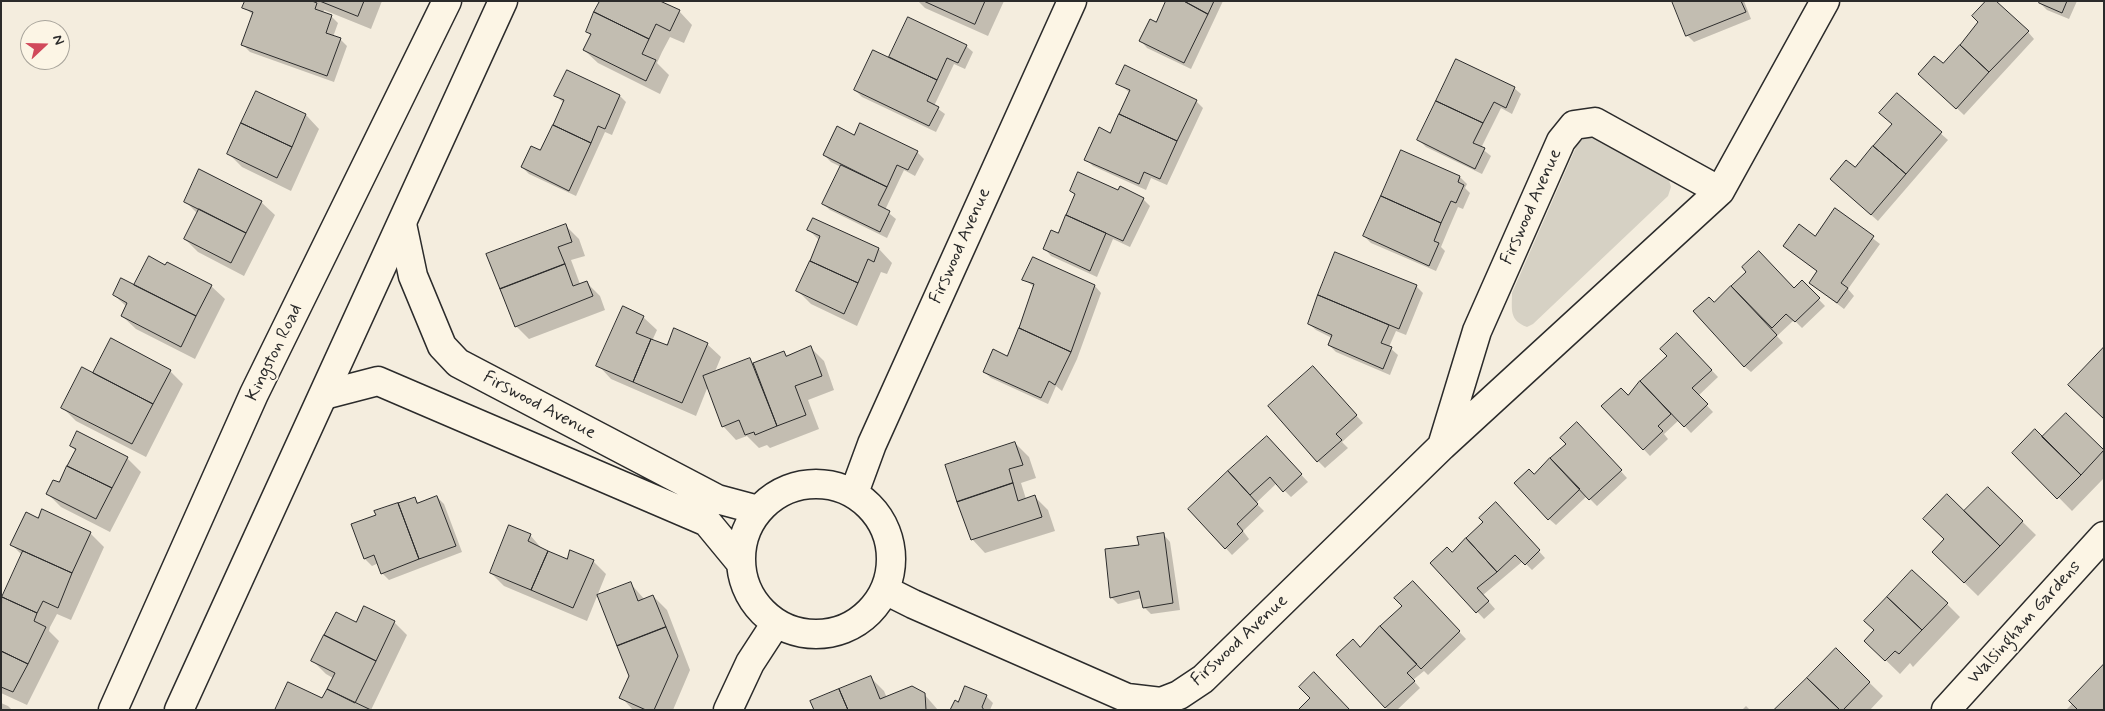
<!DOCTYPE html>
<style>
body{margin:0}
#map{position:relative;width:2105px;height:711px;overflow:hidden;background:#f4edde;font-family:Mynerve,sans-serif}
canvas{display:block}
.frame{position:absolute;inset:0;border:2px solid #2b2b2b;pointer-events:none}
.north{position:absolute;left:20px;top:20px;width:50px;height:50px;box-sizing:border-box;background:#fcf5e5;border:1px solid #a8a49b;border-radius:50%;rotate:69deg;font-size:14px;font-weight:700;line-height:20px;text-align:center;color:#2b2b2b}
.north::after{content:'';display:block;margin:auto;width:18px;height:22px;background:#d1495b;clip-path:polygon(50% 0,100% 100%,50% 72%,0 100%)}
</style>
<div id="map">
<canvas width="2105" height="711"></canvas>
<div class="frame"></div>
<div class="north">N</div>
</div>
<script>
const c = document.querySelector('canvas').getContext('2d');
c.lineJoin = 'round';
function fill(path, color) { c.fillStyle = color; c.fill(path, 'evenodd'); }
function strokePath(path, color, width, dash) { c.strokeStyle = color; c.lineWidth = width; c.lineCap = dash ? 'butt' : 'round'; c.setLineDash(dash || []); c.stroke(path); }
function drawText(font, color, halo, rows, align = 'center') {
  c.font = font + ' Mynerve,sans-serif'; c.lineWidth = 4; c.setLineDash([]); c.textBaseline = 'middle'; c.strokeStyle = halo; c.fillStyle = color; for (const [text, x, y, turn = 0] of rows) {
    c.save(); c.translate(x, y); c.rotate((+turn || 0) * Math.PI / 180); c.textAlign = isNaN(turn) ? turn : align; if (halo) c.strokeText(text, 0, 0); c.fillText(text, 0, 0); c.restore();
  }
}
const green = new Path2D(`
 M1594 137 1667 173 1671 187 1668 196 1533 324 1527 327C1509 320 1512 310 1512 293L1577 145 1583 139Z`);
const shadow = new Path2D(`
 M309 1H382L371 29 324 10 323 13 331 16 338 23 333 37 340 39 347 46 334 82 250 52 243 45 253 15 244 7Z
 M918 1H1004L988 36 925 8Z
 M1168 1H1223L1191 69 1147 48 1141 41 1157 23Z
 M1673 1H1744L1751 19 1694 42 1687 35Z
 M2041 1H2077L2069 19 2047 10 2040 3Z
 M679 11 692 25 684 43 670 37 662 52 657 63 669 75 660 94 598 63 584 50 591 36 587 31Z
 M908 19 966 46 973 52 965 69 954 64 934 106 945 114 936 132 862 97 855 90 890 59Z
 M2028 32 2034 39 1964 115 1927 80 1943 65Z
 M1118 83 1196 101 1203 108 1167 185 1151 178 1146 190 1093 166 1086 159 1111 134 1130 93Z
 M1514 88 1521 94 1512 114 1501 108 1481 148 1491 156 1482 174 1426 147 1419 140Z
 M257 92 306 115 319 129 291 191 242 167 228 153Z
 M1897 95 1948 140 1878 221 1838 186 1893 125Z
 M556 96H620L626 102 612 135 605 132 576 196 529 174 522 167 541 152 564 103Z
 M855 136 917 152 924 159 915 176 904 170 885 210 896 219 887 238 830 210 823 204 841 167 831 162 824 155Z
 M1401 152 1460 177 1467 184 1465 188 1470 193 1463 209 1458 207 1448 230 1441 247 1445 251 1436 271 1371 243 1364 236Z
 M1071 191 1118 192 1143 199 1150 206 1130 247 1113 239 1097 277 1051 256 1045 249 1058 235 1076 195Z
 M185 201 261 202 275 215 244 276 198 252 185 239 198 214Z
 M1836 210 1880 244 1848 289 1854 296 1844 309 1810 283 1818 272 1784 246 1816 238Z
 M813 220 879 249 892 263 887 274 881 272 857 326 811 304 797 290 820 241 809 230Z
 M565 225 579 239 585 256 571 260 580 284 586 282 600 296 605 310 529 339 516 326Z
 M1336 253 1416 286 1423 293 1406 335 1396 331 1389 347 1398 355 1390 375 1336 352 1329 345 1332 338 1316 330 1309 324Z
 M166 267 211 286 225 299 195 359 136 329 122 316 127 307 114 295 135 286Z
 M1748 272 1794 290 1802 282 1825 306 1802 328 1794 320 1777 336 1783 343 1751 372 1744 366 1714 304Z
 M1024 279 1095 286 1101 293 1077 359 1062 391 1056 386 1048 404 991 378 984 372 1008 357 1020 329 1034 287Z
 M643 317 657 330 652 341 668 347 707 344 721 357 714 374 750 360 754 364 784 353 787 356 810 347 824 361 834 390 808 400 819 429 770 448 767 445 759 448 747 436 736 440 723 426 708 386 696 416 611 379 598 365Z
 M1684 341 1718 377 1698 396 1713 412 1691 433 1679 420 1664 434 1668 439 1650 456 1603 406 1628 397Z
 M170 371 183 384 146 457 76 421 63 408 93 375Z
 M1320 374 1363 423 1342 442 1348 448 1325 468 1318 461Z
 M2066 415 2104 452V478L2072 511 2014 452 2042 438Z
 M1584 430 1627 478 1597 506 1587 496 1556 525 1549 519Z
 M1267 438 1308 482 1291 497 1277 483 1256 503 1264 511 1243 531 1249 539 1232 555 1190 509Z
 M1015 443 1029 457 1036 478 1021 483 1026 499 1035 497 1048 510 1055 531 985 553 972 539Z
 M71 446 127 458 141 472 110 532 61 507 48 494 60 484 76 451Z
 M1988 488 2036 535 1978 596 1933 552 1946 539 1964 513Z
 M437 497 444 504 462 552 389 580 383 574 379 563 372 566 365 559 353 525 414 498 420 504Z
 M1503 511 1545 558 1532 570 1523 561 1483 595 1495 609 1484 619 1432 563 1452 554Z
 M39 520 90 533 104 547 71 620 57 614 50 627 49 631 59 641 27 705 1 693V601L22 555 12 545Z
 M530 535 543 550 568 561H593L606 574 587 621 504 586 491 573Z
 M1164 535 1170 542 1180 610 1151 614 1144 607 1142 598 1118 604 1112 598 1140 546Z
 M630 583 645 600 653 596 667 610 690 670 673 710H633L621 697 630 676Z
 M1419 589 1466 639 1428 675 1424 671 1413 680 1420 688 1397 710H1388L1338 655 1360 648Z
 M1947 604 1960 617 1913 667 1910 663 1900 674 1866 641Z
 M394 622 407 635 371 710H276L323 700 333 678 326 674 313 661 357 624Z
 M1836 650 1883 696 1870 710H1776Z
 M871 678 884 691 887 698 924 694 938 710H815Z
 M986 696 993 703 990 710H952L958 704Z
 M1 703 8 706 12 710H1Z
 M2073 703 2104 710H2066Z
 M1746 706 1750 710H1742Z`);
const building = new Path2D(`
 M245 1H312L317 3 315 9 332 15 326 33 341 38 327 76 241 45 253 12 242 8Z
 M320 1H364L358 16Z
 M600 1H660L680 10 670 31 656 24 649 39 594 12Z
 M924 1H985L975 24Z
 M1166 1H1184L1208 14 1184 63 1139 41 1150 19 1156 22Z
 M1184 1H1214L1208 14Z
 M1672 1H1741L1746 12 1686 36Z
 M1986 1H1996L2029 31 1989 72 1960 45 1978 22 1972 16Z
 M2040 1H2067L2062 13 2039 3Z
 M594 12 649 39 642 54 656 60 646 81 583 50 591 34 586 32Z
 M908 17 967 45 958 63 947 58 937 80 889 57Z
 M1960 45 1989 72 1956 109 1918 74 1934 56 1943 63Z
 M873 50 937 80 927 101 939 107 929 126 854 90Z
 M1456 59 1515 87 1506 108 1494 102 1483 123 1436 101Z
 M1125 65 1197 100 1177 141 1119 114 1130 90 1116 84Z
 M567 70 620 95 605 129 598 126 591 143 553 125 564 100 554 96Z
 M256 91 306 114 292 147 241 123Z
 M1897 93 1942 132 1906 174 1873 146 1892 124 1879 113Z
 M1436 101 1483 123 1473 143 1485 148 1475 169 1417 140Z
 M1119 114 1177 141 1160 179 1144 172 1139 184 1084 160 1099 127 1110 133Z
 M241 123 292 147 277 178 227 154Z
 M860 123 918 151 908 170 897 165 887 187 823 155 837 126 854 135Z
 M553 125 591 143 569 191 521 167 531 146 540 150Z
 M1873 146 1906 174 1871 215 1830 179 1846 160 1855 167Z
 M1401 150 1460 176 1458 182 1464 185 1456 203 1451 201 1441 223 1381 196Z
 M841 165 887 187 878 205 890 211 880 232 822 204Z
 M199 169 262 201 246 233 184 202Z
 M1078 172 1118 190 1120 186 1144 198 1123 241 1066 215 1075 194 1070 191Z
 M1381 196 1441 223 1434 241 1439 243 1429 266 1363 236Z
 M1835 208 1874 236 1841 283 1848 288 1837 303 1809 283 1817 271 1783 246 1799 224 1815 236Z
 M199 209 246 233 231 263 184 239Z
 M1066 215 1106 233 1090 271 1043 249 1051 230 1058 233Z
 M813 218 879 248 874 262 868 259 858 283 810 261 820 236 807 230Z
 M566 224 572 242 558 247 565 264 500 289 486 254Z
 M1759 251 1794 288 1802 280 1820 298 1795 322 1786 314 1772 328 1731 286 1746 272 1742 267Z
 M1335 252 1417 285 1399 329 1318 295Z
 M149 256 165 265 167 262 212 285 196 316 134 285Z
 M1033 257 1095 285 1071 352 1019 328 1034 284 1022 280Z
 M810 261 858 283 844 314 796 291Z
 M565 264 573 286 587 281 593 296 515 327 500 289Z
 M121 278 196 316 181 347 121 316 127 303 113 295Z
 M1731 286 1777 335 1744 367 1693 311 1709 297 1714 302Z
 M1318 295 1389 325 1381 343 1392 347 1383 369 1328 345 1332 335 1308 324Z
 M623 306 644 316 636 333 651 339 633 382 596 366Z
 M674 328 708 343 682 403 633 382 651 339 667 345Z
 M1019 328 1071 352 1055 385 1049 381 1041 398 983 372 993 349 1007 356Z
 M1677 333 1712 370 1692 388 1708 404 1684 427 1640 381 1667 356 1660 349Z
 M111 338 171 370 153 404 93 373Z
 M811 346 822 376 795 386 806 415 777 426 753 363 784 351 786 356Z
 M2104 347V419L2068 385Z
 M750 358 777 426 755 435 754 432 745 435 739 420 722 427 703 376Z
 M1313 366 1357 415 1336 434 1342 440 1317 462 1268 406Z
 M82 367 153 404 132 444 61 408Z
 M1640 381 1671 414 1658 426 1663 431 1643 450 1601 406 1621 388 1628 395Z
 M2066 413 2104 450 2081 475 2042 437Z
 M1577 422 1622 470 1589 500 1550 458 1566 444 1560 438Z
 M2035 429 2081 475 2057 499 2012 453Z
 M77 431 128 457 112 488 67 466 76 449 70 446Z
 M1267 436 1302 474 1283 492 1270 477 1250 495 1228 471Z
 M1015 442 1023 465 1009 469 1013 483 957 502 945 465Z
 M1550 458 1580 489 1548 520 1514 483 1529 469 1534 474Z
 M67 466 112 488 96 519 46 494 53 480 59 482Z
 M1228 471 1258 504 1237 524 1243 531 1225 549 1188 509Z
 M1013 483 1018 501 1035 495 1042 517 971 540 957 502Z
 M1988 487 2023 521 2000 546 1964 511Z
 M1947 494 2000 546 1964 583 1932 552 1944 539 1923 519Z
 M437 496 456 546 419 559 398 503 415 497 417 503Z
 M1496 502 1540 550 1525 565 1515 555 1497 572 1466 538 1483 522 1479 518Z
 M398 503 419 559 381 574 374 555 364 559 351 524 376 515 374 511Z
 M42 509 91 532 72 573 10 545 26 512 38 518Z
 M509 525 531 534 528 541 548 551 531 590 490 573Z
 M1164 533 1173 603 1143 608 1139 591 1110 598 1105 549 1139 545 1137 537Z
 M1466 538 1497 572 1477 588 1489 601 1476 613 1430 563 1447 547 1452 552Z
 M570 550 594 560 573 608 531 590 548 551 567 559Z
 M23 551 72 573 58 608 43 601 37 613 2 597Z
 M1912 570 1948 603 1922 630 1887 597Z
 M1413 581 1460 631 1421 669 1380 626 1402 606 1394 598Z
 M631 582 638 601 653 595 666 627 617 646 597 595Z
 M2 597 37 613 34 621 46 627 28 664 1 651Z
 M1887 597 1922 630 1899 654 1895 651 1885 661 1864 641 1874 630 1864 621Z
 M364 606 395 621 376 661 324 635 336 612 356 622Z
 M1380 626 1417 664 1407 673 1415 681 1385 708 1336 655 1353 639 1360 647Z
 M666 627 678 656 654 710H646L619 698 629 676 617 646Z
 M324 635 376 661 355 703 327 689 335 673 311 661Z
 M1836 648 1870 682 1843 710H1840L1807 678Z
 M1 651 28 664 13 692 1 687Z
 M2104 664V710H2078L2069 701Z
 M1314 672 1350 710H1298L1310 698 1299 687Z
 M871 676 880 699 912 686 925 693 926 710H848L839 689Z
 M1807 678 1840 710H1774Z
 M288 682 322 698 327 689 371 710H275Z
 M965 686 987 695 982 707 984 710H950L955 700 958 702Z
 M839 689 848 710H814L810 701Z`);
const minor = new Path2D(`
 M402 224 413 276 442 346 458 363 717 499 758 510
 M324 395 378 381 707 522 740 562
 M1442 446 1477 331 1561 141 1574 125 1595 122 1720 191
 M741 559a75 75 0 1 1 150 0a75 75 0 1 1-150 0Z
 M854 493 872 444 1072 1
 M885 590 913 604 1127 698 1161 702 1179 695 1203 679 1442 446 1720 191 1825 1
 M728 710 750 663 776 623
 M1946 710 2104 536`);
const trunk = new Path2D(`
 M113 710 254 394 447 1
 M179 710 503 1`);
const streetNames = [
 ["Firswood Avenue",1532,207,-66],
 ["Firswood Avenue",961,246,-66],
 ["Kingston Road",275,353,-64],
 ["Firswood Avenue",539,406,28],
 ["Walsingham Gardens",2025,623,-48],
 ["Firswood Avenue",1240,641,-43]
];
fill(green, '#d6d1c4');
fill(shadow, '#0003');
fill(building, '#c2bdb1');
strokePath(building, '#2b2b2b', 1);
strokePath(minor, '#2b2b2b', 31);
strokePath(trunk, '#2b2b2b', 31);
strokePath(minor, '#fcf5e5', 28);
strokePath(trunk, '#fcf5e5', 28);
drawText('18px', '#2b2b2b', '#fcf5e5', streetNames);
</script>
